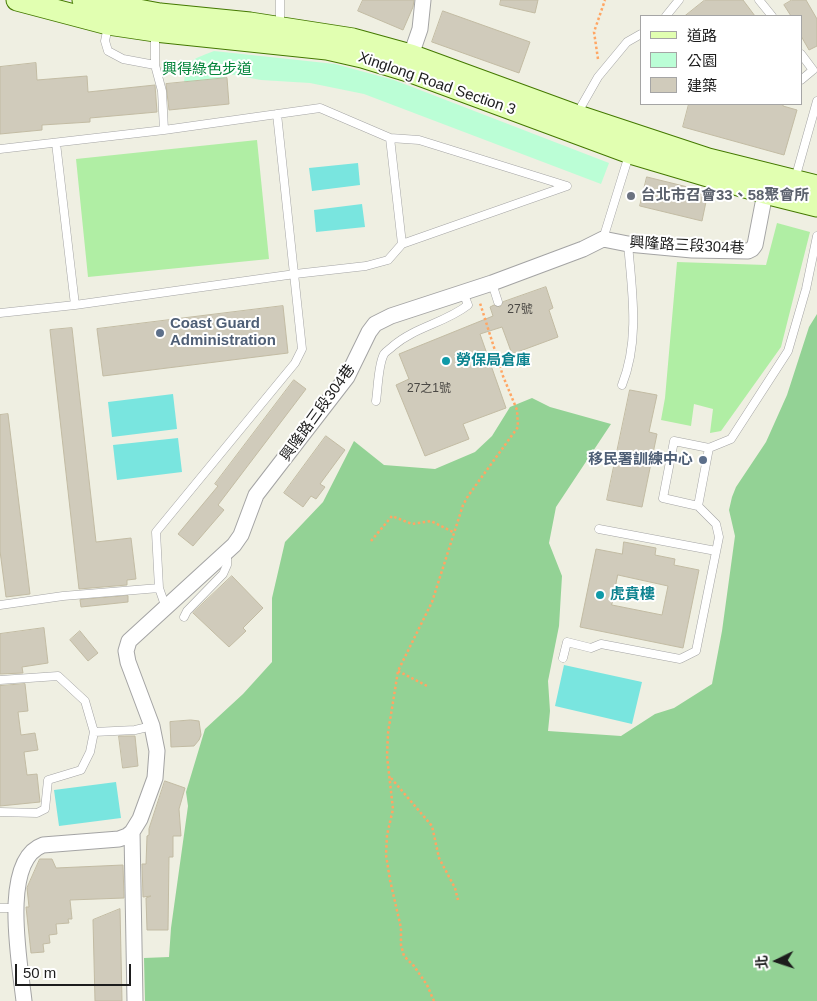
<!DOCTYPE html>
<meta charset="utf-8">
<style>
body{margin:0}
#map{position:relative;width:817px;height:1001px;overflow:hidden;background:#efefe2;font-family:Arial,"Noto Sans TC",sans-serif}
canvas{display:block}
.legend{position:absolute;left:640px;top:15px;width:162px;height:90px;box-sizing:border-box;background:#fff;border:1px solid #a5a5a5;margin:0;padding:6px 9px;list-style:none;font-size:15px;color:#1d1d1d}
.legend li{display:flex;align-items:center;gap:10px;height:25px}
.legend b{width:25px;border:1px solid #a5a5a5}
.north{position:absolute;left:752px;top:936px;width:50px;height:50px;-webkit-text-stroke:4px #fff;paint-order:stroke;rotate:266deg;font-size:14px;font-weight:700;line-height:20px;text-align:center;color:#1d1d1d}
.north::after{content:'';display:block;margin:auto;width:18px;height:22px;background:#1d1d1d;clip-path:polygon(50% 0,100% 100%,50% 72%,0 100%)}
.scale{position:absolute;left:15px;top:964px;width:116px;height:22px;box-sizing:border-box;border:2px solid #1d1d1d;border-top:0;padding-left:6px;font-size:15px;line-height:18px;white-space:nowrap;color:#1d1d1d;-webkit-text-stroke:4px #fff;paint-order:stroke}
</style>
<div id="map">
<canvas width="817" height="1001"></canvas>
<ul class="legend">
<li><b style="height:6px;background:#e1ffb1"></b>道路</li>
<li><b style="height:14px;background:#bbfed6"></b>公園</li>
<li><b style="height:14px;background:#d0cbbb"></b>建築</li>
</ul>
<div class="north">北</div>
<div class="scale">50 m</div>
</div>
<script>
const c = document.querySelector('canvas').getContext('2d');
c.lineJoin = 'round';
function fill(path, color) { c.fillStyle = color; c.fill(path, 'evenodd'); }
function strokePath(path, color, width, dash) { c.strokeStyle = color; c.lineWidth = width; c.lineCap = dash ? 'butt' : 'round'; c.setLineDash(dash || []); c.stroke(path); }
function drawText(font, color, halo, rows, align = 'center') {
  c.font = font + ' Arial,"Noto Sans TC",sans-serif'; c.lineWidth = 4; c.setLineDash([]); c.textBaseline = 'middle'; c.strokeStyle = halo; c.fillStyle = color; for (const [text, x, y, turn = 0] of rows) {
    c.save(); c.translate(x, y); c.rotate((+turn || 0) * Math.PI / 180); c.textAlign = isNaN(turn) ? turn : align; if (halo) c.strokeText(text, 0, 0); c.fillText(text, 0, 0); c.restore();
  }
}
const grass = new Path2D(`
 M257 140 269 259 88 277 76 159Z
 M777 223 810 232 781 347 721 431 710 433 713 409 694 404 691 426 661 420 665 398 677 262 766 265Z`);
const forest = new Path2D(`
 M817 314V1001H145L144 958 169 957 171 928 188 806 186 792 205 729 243 694 272 662V598L285 542 323 502 354 441 384 465 435 469 475 452 492 436 510 407 532 398 550 407 611 424 556 507 549 543 562 576 559 626 548 681 550 711 548 731 621 736 655 714 674 708 712 684 722 631 735 536 729 510 732 497 736 487 766 442 787 395 809 327Z`);
const park = new Path2D(`
 M214 51 335 64 394 80 609 163 601 184 364 94 310 83 261 80 224 73 226 83 184 88C185 60 189 61 214 51Z`);
const pitch = new Path2D(`
 M358 163 360 185 312 191 309 168Z
 M362 204 365 227 316 232 314 210Z
 M173 394 177 429 112 437 108 402Z
 M178 438 182 472 117 480 113 445Z
 M564 665 642 682 632 724 555 706Z
 M116 782 121 818 59 826 54 790Z`);
const building = new Path2D(`
 M363 0H414L413 7 403 30 358 11Z
 M501 0H538L535 13 500 5Z
 M705 0H743L755 16H685Z
 M792 0H806L817 19V46L809 50 801 36V16H791L784 5Z
 M443 11 530 42 519 73 432 42Z
 M36 63 37 80 87 76 88 92 155 85 157 112 90 118V122L42 125V130L0 134V67Z
 M227 78 229 104 169 110 166 84Z
 M689 104H783V106L797 110 784 155 683 127Z
 M647 177 708 192 702 221 640 206Z
 M546 287 553 308 549 310 558 337 512 354 502 327 480 334 506 408 463 424 469 439 425 456 396 385 409 379 399 354 493 316 490 307 494 305 500 307 503 302Z
 M283 306 288 353 103 376 97 329Z
 M72 328 96 542 131 538 136 579 127 580V585L79 589 50 330Z
 M294 380 306 389 218 505 224 510 193 546 178 534 218 486 215 484Z
 M630 390 657 395 649 432 657 434 642 507 607 500Z
 M8 414 30 594 6 597 0 551V415Z
 M326 436 345 450 320 484 325 487 316 499 311 496 303 507 284 493Z
 M624 542 656 548 655 555 675 559 674 565 699 570 683 648 580 627 596 549 622 554ZM618 575 668 586 662 615 612 605Z
 M232 576 263 608 243 628 246 631 229 647 193 613Z
 M128 596V602L81 607 80 600Z
 M44 628 48 663 22 667 23 673 0 674V634Z
 M80 631 98 653 88 661 70 640Z
 M25 684 28 711 18 712 21 735 35 733 38 750 24 752 27 775 37 774 40 802 0 806V686Z
 M191 720 199 721 201 735 199 740 194 746 171 747 170 722Z
 M119 736H135L138 766 123 768Z
 M165 781 185 788 179 809 181 836H173V857H169L168 930H147L146 898 151 896 143 897 142 864H146L147 836 149 835V829Z
 M40 859H52L56 868 123 865 124 898 70 900 72 919H68L69 923 56 924 57 934 49 935 50 943 43 944 44 952 31 953 26 907H29L27 888Z
 M120 909 122 1001H95L93 920Z`);
const path = new Path2D(`
 M598 59 594 32 605 0
 M371 541 392 516 412 524 431 521 453 532
 M398 671 429 687
 M391 778 432 826 439 858 455 888 458 900
 M434 1001 427 985 414 966 404 956 401 945V928L390 880 386 855 387 835 393 809 387 756 388 733 398 671 432 602 463 505 468 496 518 427 517 410 503 376 480 303`);
const service = new Path2D(`
 M759 0 772 16
 M666 16 679 0
 M280 25V0
 M108 26 105 41 108 51 123 59 155 65
 M155 33V65L162 91 164 130
 M801 54 813 70
 M801 80 813 70
 M579 114 582 105 598 77 627 42 641 34
 M390 138 402 244
 M56 143 75 305
 M0 149 164 130 320 108 390 138 419 140 567 186
 M795 179 817 101
 M603 239 629 155
 M492 283 498 302
 M0 313 75 305 295 274 366 266 388 260 402 244 567 186
 M622 385C640 340 632 291 628 244
 M376 401C378 388 378 365 384 354 386 351 390 349 393 346 415 327 445 323 468 305L463 292
 M709 448 698 506 663 498 674 441 709 448 731 439 788 351 806 289 817 236
 M599 529 716 551
 M0 605 63 596 159 588
 M166 608 159 588 156 532 295 363 302 349 277 114
 M184 617 187 611 223 574 227 565V553
 M563 658 567 642 591 648 601 644 680 659 696 651 719 537 716 524 698 506
 M0 680 58 676 85 701 94 732 90 752 81 770 48 780 45 809 37 813 0 812
 M94 732 135 730 152 726
 M0 908H14`);
const minor = new Path2D(`
 M411 55 420 29 423 0
 M132 832 135 1001
 M24 1001C20 964 0 860 43 845L119 839 127 836 132 832 140 819 155 778 157 751 152 726 128 662 126 651 129 641 234 545 241 535 256 495 347 377 369 332 375 324 391 316 492 283 583 249 603 239 628 244 692 250 748 251 752 249 755 245 765 193 774 189`);
const secondary = new Path2D(`
 M17 0 108 24 155 31 327 49 362 57 411 72 630 153 765 193 817 206
 M83 0 160 14 250 23 353 39 411 55 578 116 708 159 817 186`);
const markers = [
 [631,196,5,"#6b7280"],
 [160,333,5,"#5c6f8a"],
 [446,361,5,"#0f9aa8"],
 [703,460,5,"#5c6f8a"],
 [600,595,5,"#0f9aa8"]
];
const numberNames = [
 ["27號",520,310],
 ["27之1號",429,389]
];
const parkNames = [
 ["興得綠色步道",207,70]
];
const streetNames = [
 ["Xinglong Road Section 3",437,84,19],
 ["興隆路三段304巷",687,246,3],
 ["興隆路三段304巷",318,413,-54]
];
const worshipNames = [
 ["台北市召會33、58聚會所",641,196]
];
const serviceNames = [
 ["Coast Guard",170,324],
 ["Administration",170,341],
 ["移民署訓練中心",693,460,"right"]
];
const cultureNames = [
 ["勞保局倉庫",456,361],
 ["虎賁樓",610,595]
];
fill(grass, '#b0eea4');
fill(forest, '#93d295');
fill(park, '#bbfed6');
fill(pitch, '#79e5df');
fill(building, '#d0cbbb');
strokePath(building, '#c2bba3', 1);
strokePath(service, '#a4a4a4', 9);
strokePath(minor, '#a4a4a4', 17);
strokePath(secondary, '#447900', 23);
strokePath(path, '#ffa664', 2.5, [2.5, 2.5]);
strokePath(service, '#fff', 8);
strokePath(minor, '#fff', 15);
strokePath(secondary, '#e1ffb1', 21);
for (const [x, y, r, color] of markers) { const dot = new Path2D(); dot.arc(x, y, r, 0, 2 * Math.PI); c.fillStyle = color; c.fill(dot); strokePath(dot, '#fff', 2); }
drawText('12px', '#4a4844', null, numberNames);
drawText('15px', '#028438', '#fff', parkNames);
drawText('15px', '#1d1d1d', '#fff', streetNames);
drawText('bold 15px', '#5b616d', '#fff', worshipNames, 'left');
drawText('bold 15px', '#4e5e75', '#fff', serviceNames, 'left');
drawText('bold 15px', '#0d838f', '#fff', cultureNames, 'left');
</script>
